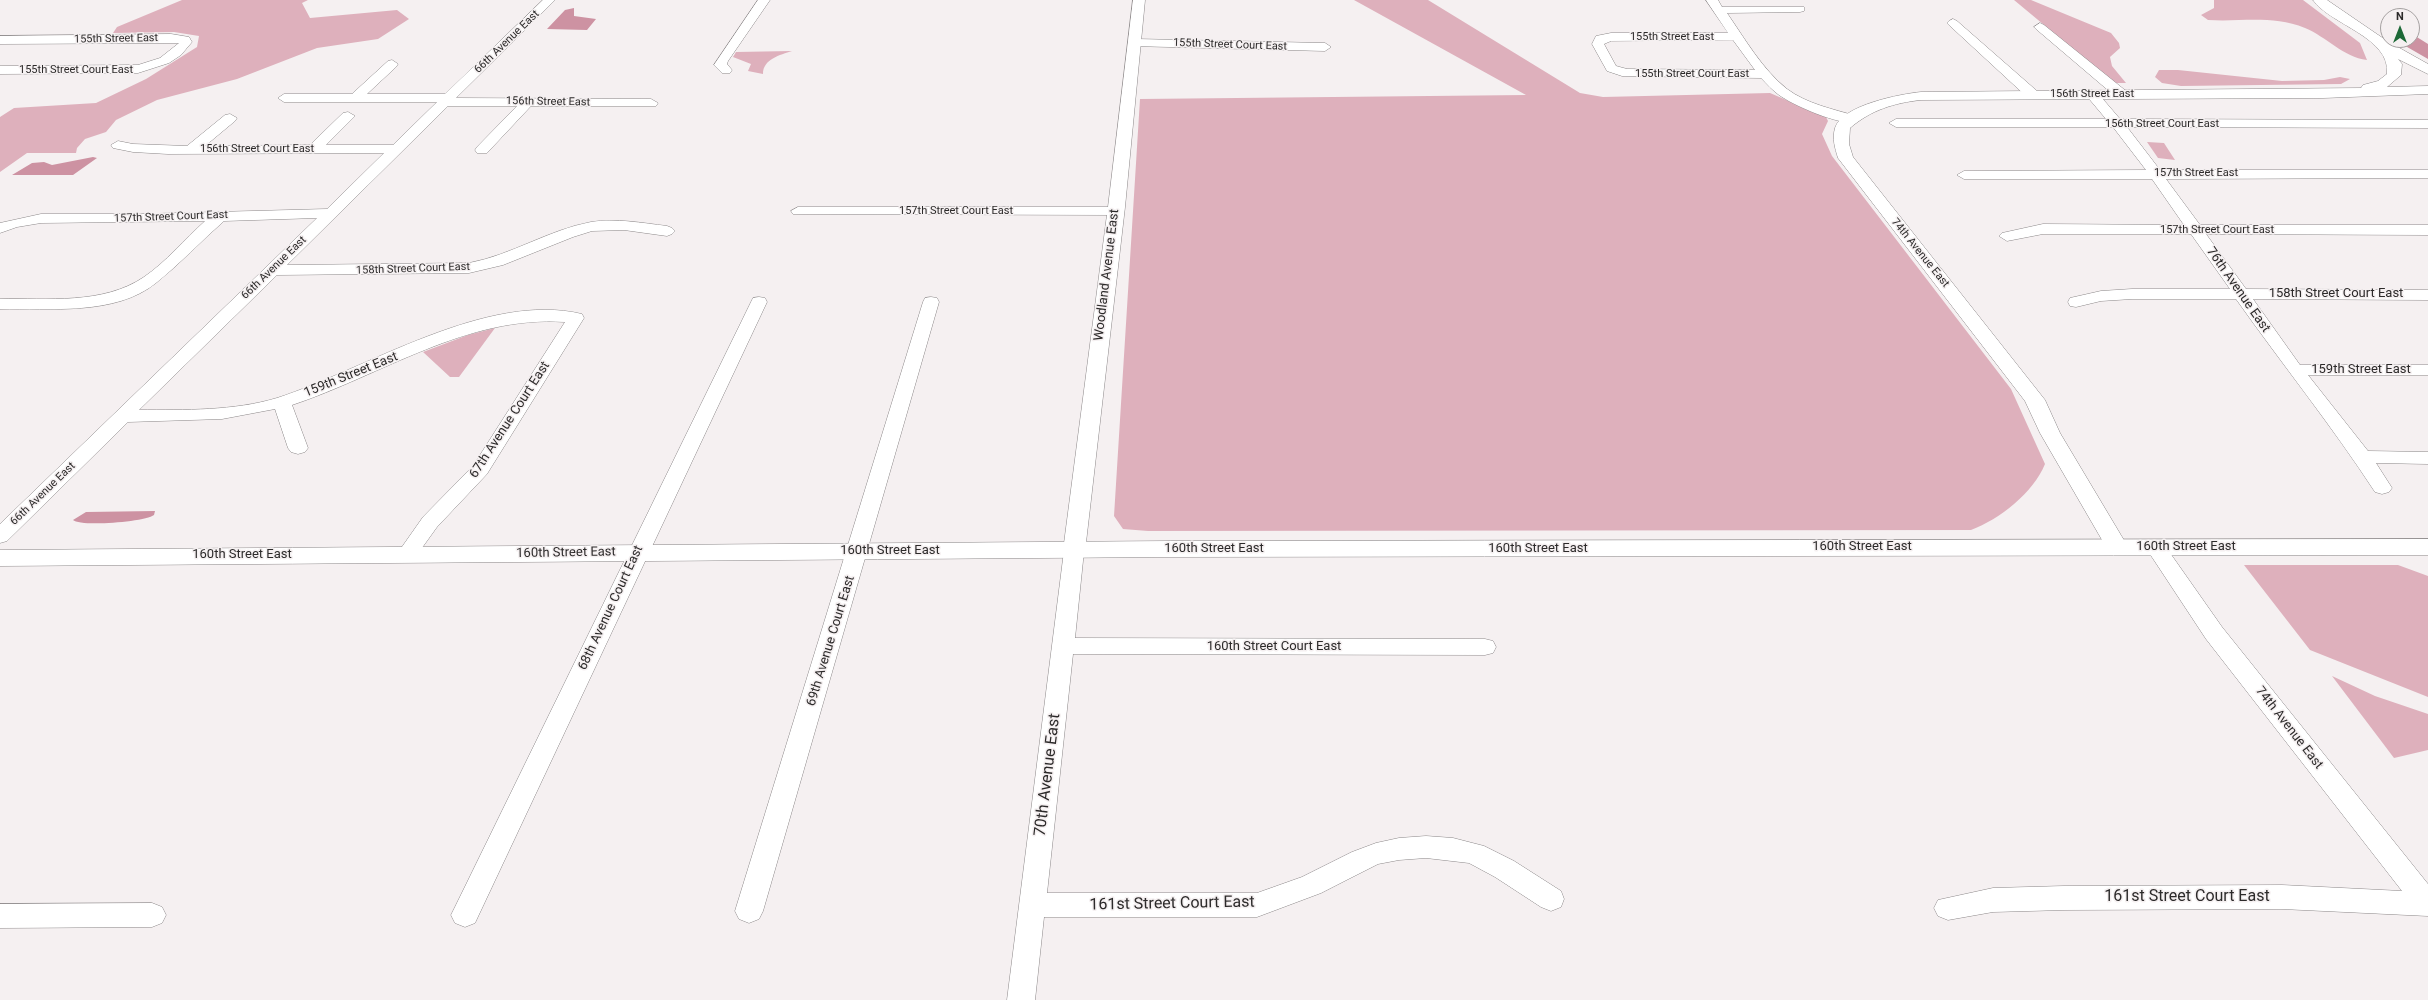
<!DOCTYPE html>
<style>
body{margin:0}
#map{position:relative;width:2428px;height:1000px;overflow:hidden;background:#f5f0f1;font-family:Roboto,sans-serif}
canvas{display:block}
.north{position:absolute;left:2380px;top:8px;width:40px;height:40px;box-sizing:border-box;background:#f5f0f1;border:1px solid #a5a1a1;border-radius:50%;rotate:0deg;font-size:11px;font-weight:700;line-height:16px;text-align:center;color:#2c2a2a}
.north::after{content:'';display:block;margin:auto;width:14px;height:18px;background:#1d6937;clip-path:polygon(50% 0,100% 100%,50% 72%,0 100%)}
</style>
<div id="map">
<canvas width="2428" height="1000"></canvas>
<div class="north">N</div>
</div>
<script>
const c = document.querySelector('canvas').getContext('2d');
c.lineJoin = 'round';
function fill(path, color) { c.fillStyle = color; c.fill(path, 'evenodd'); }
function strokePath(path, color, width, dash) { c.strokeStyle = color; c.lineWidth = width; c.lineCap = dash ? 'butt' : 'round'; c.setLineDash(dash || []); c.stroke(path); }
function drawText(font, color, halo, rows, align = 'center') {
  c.font = font + ' Roboto,sans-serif'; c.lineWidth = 3; c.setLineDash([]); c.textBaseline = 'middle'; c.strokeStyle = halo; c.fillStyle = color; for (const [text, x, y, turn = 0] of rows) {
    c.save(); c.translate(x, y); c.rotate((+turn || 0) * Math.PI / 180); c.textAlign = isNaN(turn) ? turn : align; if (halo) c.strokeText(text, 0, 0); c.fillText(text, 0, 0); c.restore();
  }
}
const green = new Path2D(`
 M182 0H308L302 3 310 18 397 10 409 19 378 39 317 48 237 79 157 100 116 120 106 132 85 139 77 148 76 153H27L0 172V117L14 108 96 103 146 79 197 47 199 36 174 32 113 33 117 27Z
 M1354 0H1428L1580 93 1603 97 1770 93 1826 117 1828 121 1822 134 1832 156 2011 389 2045 464C2033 493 2000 519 1971 530L1148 531 1123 529 1114 516 1140 99 1526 95Z
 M2014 0H2031L2111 33 2119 43 2120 48 2110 57 2112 66 2126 83H2114Z
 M2214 0H2303L2360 43 2367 60C2343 57 2327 37 2305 28 2272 15 2242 22 2208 20L2201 15 2214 8Z
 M792 51C780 55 763 59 763 74L748 71 751 64 733 57 736 52Z
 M2159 70H2178L2282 81 2324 80 2340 77 2350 79 2341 84 2181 86 2162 83 2155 77Z
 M2147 142 2164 143 2175 160 2158 158Z
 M495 328 459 377H450L423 352 468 335Z
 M2244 565H2398L2428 576V697L2310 650Z
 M2332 676 2375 696 2428 714V750L2394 758Z`);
const water = new Path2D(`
 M574 8V16L596 19 587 30 547 29 565 10Z
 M2412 34 2428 44V59L2395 40H2412Z
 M93 157 97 158 73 175H12L32 163 44 162 52 165Z
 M155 511 154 515C145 522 80 527 73 520L86 512Z`);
const minor = new Path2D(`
 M543 0H555L456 98 651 99 658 103 656 106H531L487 153H477L475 150 477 147 517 106H448L287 265 469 263C512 255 548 230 591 222 616 218 642 223 667 226L672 228 675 231 672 234 667 236 624 230 592 231 573 237 503 265 469 273 277 275 139 410C185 410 234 411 277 398 367 369 486 291 582 314L584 318 487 474 437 527 414 559 407 561 400 559 397 554 423 517 473 466 565 322C467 315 382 375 292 405L308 448 305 452 298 454 291 452 288 448 275 409 222 419 128 422 7 541 0 543V524L317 218 224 221C201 241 180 264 156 283 115 316 50 308 0 309V299C47 298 103 305 144 277 166 262 185 239 205 221L41 223 17 227 0 233V223L41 214H141L327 209 384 153 168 154 133 152 113 148 111 145 118 141 133 144 187 146 225 115 230 114 237 118 235 121 205 146 310 145 343 113 348 112 355 116 326 145H393L437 102H284L278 98 284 94H352L388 61 392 60 398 64 396 67 367 94H445Z
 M758 0H770L728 61 727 64 732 70 730 73H722L714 65Z
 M1706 0H1718L1722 7H1804V11L1800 12 1727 13C1745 39 1762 69 1787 89 1807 104 1833 109 1856 116L1858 119 1856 122C1840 126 1793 105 1779 95 1772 90 1767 84 1761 78L1622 76 1607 71 1592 44 1596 36 1611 33H1728ZM1733 40 1755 70 1627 69 1616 66 1604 44 1611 41Z
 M1953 19 1957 21 2037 91 2038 94 2037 97H2027L1949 25 1947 23 1949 21Z
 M2040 23 2044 25 2126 91 2127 94 2126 97H2116L2036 29 2034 27Z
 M171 34 189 37 192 42 181 55 169 63 138 73 0 74V66L138 65 160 58 179 43 0 44V36Z
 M1135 39 1325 43 1331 47 1325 51 1131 46 1129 43 1131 40Z
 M2091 90 2096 91 2120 119 2428 120V128L2127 127 2160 170H2428V178L2166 179 2200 225H2428V235L2206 234 2246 289 2428 290V300L2253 299 2300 365H2428V375H2308L2368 451 2428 452V464L2376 463 2392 488 2389 492 2382 494 2375 492C2332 426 2282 364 2236 299H2132L2101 301 2076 307 2070 306 2068 302 2070 298 2101 291 2132 289H2230L2191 234H2043L2007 241 1999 236 2002 233 2043 224 2184 225 2152 179H1964L1957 175 1964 171 2146 170 2113 127H1896L1889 123 1896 119H2106L2085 94Z
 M798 207H1114L1121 211 1114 215 793 214 791 211Z
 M759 297 765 298 767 302 475 923 465 927 455 923 451 915 455 907 751 302 753 298Z
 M931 297 937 298 939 302 763 911 759 919 749 923 739 919 735 911 923 302 925 298Z
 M2156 541 2163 543 2222 627 2428 884V916L2282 909 2064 910 1993 912 1948 920 1938 916 1934 908 1938 900 1993 888 2064 886 2282 885 2402 891 2206 639 2146 548 2149 543Z
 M1074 544 1081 546 1084 551 1075 638 1485 639 1493 641 1496 647 1493 653 1485 655 1073 654 1047 893H1257L1302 877 1352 852 1376 843 1399 838 1426 836 1453 838 1484 846 1514 861 1561 891 1564 899 1561 907 1551 911 1541 907 1495 877 1469 863 1426 858 1399 860 1378 864 1321 893 1257 917H1044L1035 1000H1007L1064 551 1067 546Z
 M152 903 162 907 166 915 162 923 152 927 0 928V904Z`);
const tertiary = new Path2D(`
 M1133 0H1145L1125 207 1085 551 1082 556 1074 559 1066 556 1063 551 1108 207Z
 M2313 0H2327L2387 41 2428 64V74L2398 59 2402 64 2401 75 2387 87 2428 86V94L2323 98 1921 100C1894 103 1871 110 1850 128L1849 144 1853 157 2045 400 2060 433 2128 547 2125 552 2117 555 2109 552 2040 433 2025 401 1838 158C1835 148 1832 139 1835 128 1842 105 1901 94 1921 92L2361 88 2363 85 2378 81 2387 74C2391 37 2330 25 2313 0Z`);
const secondary = new Path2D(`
 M2428 539V555L1170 557 0 566V550L1170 541Z`);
const farStreetnames = [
 ["155th Street East",1672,37],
 ["155th Street East",116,39,-1],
 ["66th Avenue East",507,42,-44],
 ["155th Street Court East",1230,45,2],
 ["155th Street Court East",76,70],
 ["155th Street Court East",1692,74],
 ["156th Street East",2092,94],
 ["156th Street East",548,102,1],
 ["156th Street Court East",2162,124],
 ["156th Street Court East",257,149],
 ["157th Street East",2196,173],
 ["157th Street Court East",956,211],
 ["157th Street Court East",171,217,-2],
 ["157th Street Court East",2217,230],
 ["74th Avenue East",1920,253,51],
 ["66th Avenue East",274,268,-44],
 ["158th Street Court East",413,269,-2],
 ["66th Avenue East",43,494,-44]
];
const streetNames = [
 ["Woodland Avenue East",1107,275,-83],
 ["76th Avenue East",2238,290,55],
 ["158th Street Court East",2336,294],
 ["159th Street East",2361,370],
 ["159th Street East",351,375,-22],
 ["67th Avenue Court East",510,420,-57],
 ["160th Street East",1862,547],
 ["160th Street East",2186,547],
 ["160th Street East",1214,549],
 ["160th Street East",1538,549],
 ["160th Street East",890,551],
 ["160th Street East",566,553,-1],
 ["160th Street East",242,555],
 ["68th Avenue Court East",611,608,-65],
 ["69th Avenue Court East",831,641,-73],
 ["160th Street Court East",1274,647],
 ["74th Avenue East",2289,728,52]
];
const nearStreetnames = [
 ["70th Avenue East",1048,775,-83],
 ["161st Street Court East",2187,897],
 ["161st Street Court East",1172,904,-1]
];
fill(green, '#deb0bc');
fill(water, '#cd92a2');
strokePath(minor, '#8b8788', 1);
strokePath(tertiary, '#8b8788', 1);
strokePath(secondary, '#8b8788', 1);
fill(minor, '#fff');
fill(tertiary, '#fff');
fill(secondary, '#fff');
drawText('11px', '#2c2a2a', '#f5f0f1', farStreetnames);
drawText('13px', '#2c2a2a', '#f5f0f1', streetNames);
drawText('16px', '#2c2a2a', '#f5f0f1', nearStreetnames);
</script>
